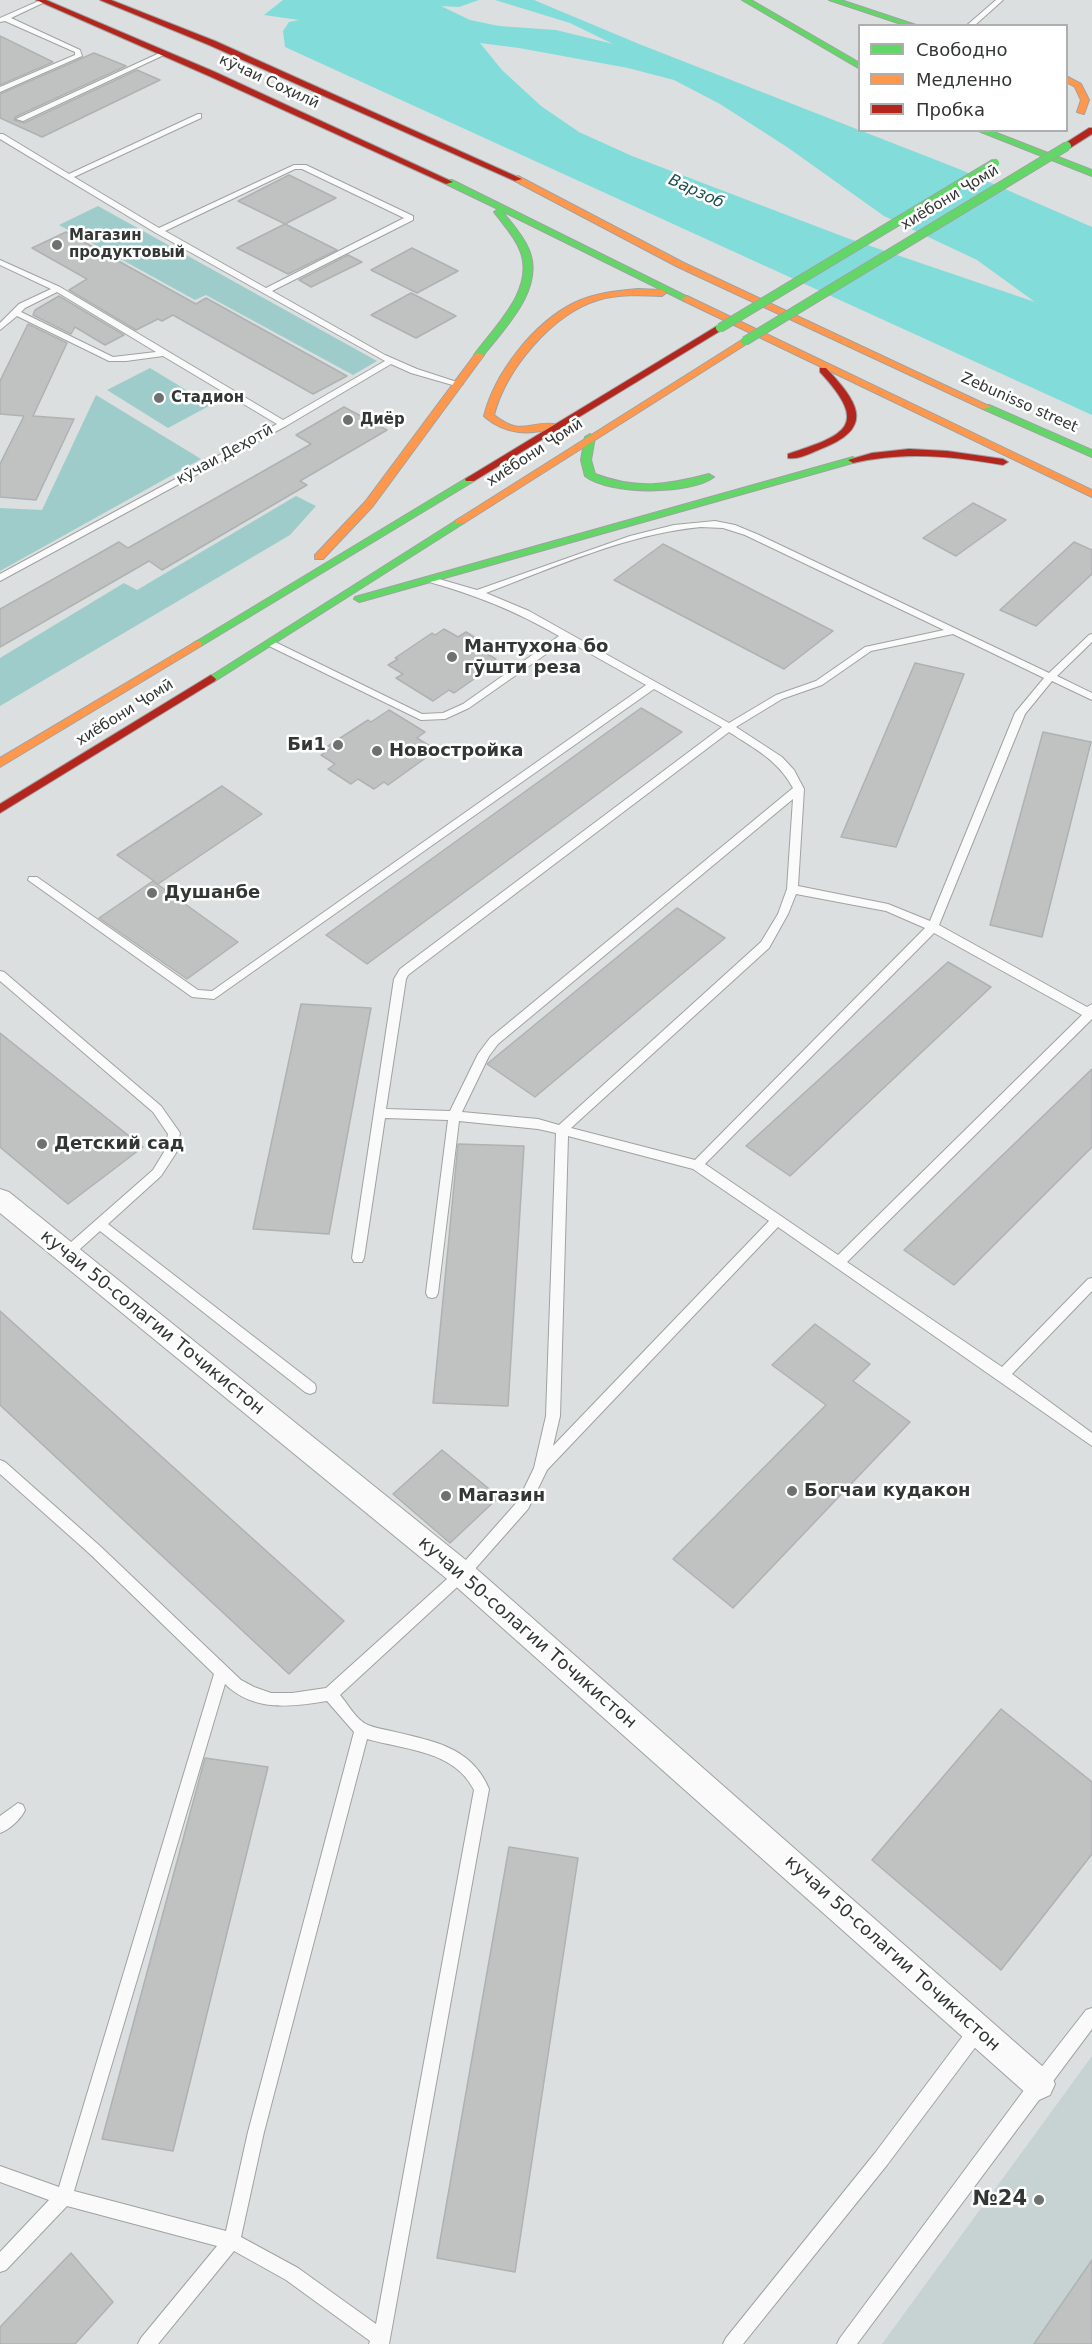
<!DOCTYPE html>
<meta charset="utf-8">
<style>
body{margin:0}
#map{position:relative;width:1092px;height:2344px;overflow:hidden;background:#dbdfdf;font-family:"DejaVu Sans",sans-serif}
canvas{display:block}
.legend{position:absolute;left:858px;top:24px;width:210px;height:108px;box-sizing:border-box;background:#fff;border:2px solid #adafae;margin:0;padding:8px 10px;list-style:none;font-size:18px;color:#323635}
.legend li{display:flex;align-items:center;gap:12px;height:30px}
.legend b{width:30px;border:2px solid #adafae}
</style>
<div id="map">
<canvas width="1092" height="2344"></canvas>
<ul class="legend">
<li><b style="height:8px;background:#63d668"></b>Свободно</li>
<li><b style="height:8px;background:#ff974d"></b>Медленно</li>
<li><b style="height:8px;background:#b3261e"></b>Пробка</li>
</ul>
</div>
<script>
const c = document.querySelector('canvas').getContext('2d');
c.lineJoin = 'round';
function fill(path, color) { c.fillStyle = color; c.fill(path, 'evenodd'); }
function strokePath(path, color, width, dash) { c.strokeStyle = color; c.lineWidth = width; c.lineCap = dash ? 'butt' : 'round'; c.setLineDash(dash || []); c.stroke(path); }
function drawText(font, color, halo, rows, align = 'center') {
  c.font = font + ' "DejaVu Sans",sans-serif'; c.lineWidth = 5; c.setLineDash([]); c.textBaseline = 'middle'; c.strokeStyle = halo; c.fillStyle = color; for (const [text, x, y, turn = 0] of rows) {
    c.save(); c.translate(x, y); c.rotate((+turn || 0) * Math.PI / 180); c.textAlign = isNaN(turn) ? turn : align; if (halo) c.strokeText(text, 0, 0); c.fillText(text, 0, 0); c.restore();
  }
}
const built = new Path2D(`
 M1092 2056V2344H882Z`);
const green = new Path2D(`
 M98 206 377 361 353 375 206 295 195 300 59 225Z
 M150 368 211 405 168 428 107 390Z
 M96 395 201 459 0 571V508L42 510Z
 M296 496 316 506 290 535 0 706V658L124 583 137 590Z`);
const water = new Path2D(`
 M283 0H479L459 7 441 6 470 20 499 26 556 30 613 44 570 23 495 0H534L639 44 959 169 1092 227V415L285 47 283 31 289 22 299 20 264 15ZM480 43 519 48 628 68 674 80 720 104 787 147 884 216 977 260 1035 302 847 238 632 156 579 132 541 106 502 70Z`);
const building = new Path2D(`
 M0 36 53 62 0 85Z
 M94 53 126 66 15 117 14 120 24 123 137 70 160 80 42 137 0 118V94Z
 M289 175 336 198 285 224 238 201Z
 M285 224 337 250 288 274 237 248Z
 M66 232 196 304 206 298 347 376 313 394 173 315 162 321 158 319 136 330 69 290 87 279 32 248Z
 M412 248 458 271 417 293 371 270Z
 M348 255 362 262 311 287 299 280Z
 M411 293 456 316 416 338 371 315Z
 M59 296 124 335 105 345 75 327 71 334 33 315 35 310Z
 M28 324 67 343 33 416 74 419 36 500 0 497V464L24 416 0 414V381Z
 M344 407 387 430 300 481 307 485 162 570 149 561 0 647V609L119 542 128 548 311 444 296 435Z
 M973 503 1006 520 956 556 923 538Z
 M1074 542 1092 550V574L1036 626 1000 610Z
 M663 544 833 631 784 669 614 580Z
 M444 629 458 637 466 632 487 645 480 650 496 659 487 665 490 668 454 693 449 690 433 701 396 678 403 674 388 665 398 659 395 658 432 633 435 635Z
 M915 663 964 674 896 847 841 837Z
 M641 708 682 732 367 964 326 935Z
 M389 710 425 732 417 738 433 748 423 755 427 757 388 785 384 782 374 789 358 779 351 784 328 769 335 764 321 755 331 748 328 746 368 720 371 722Z
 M1043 732 1091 742 1042 937 990 925Z
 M222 786 262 814 158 884 117 855Z
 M153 881 238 942 187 979 99 918Z
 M677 908 725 938 535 1097 487 1064Z
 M948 962 991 987 790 1176 746 1146Z
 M301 1004 371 1008 329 1234 253 1229Z
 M0 1033 143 1147 68 1204 0 1147Z
 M1092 1069V1147L954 1285 904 1250Z
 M458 1144 524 1146 508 1406 433 1403Z
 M0 1311 344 1621 289 1674 0 1405Z
 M815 1324 870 1364 853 1381 910 1422 733 1608 673 1559 826 1405 772 1365Z
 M442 1450 499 1497 450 1543 393 1494Z
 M1001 1709 1092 1782V1854L1001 1970 872 1860Z
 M205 1758 268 1767 173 2151 102 2139Z
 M509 1847 578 1858 515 2272 437 2258Z
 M71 2253 113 2302 75 2344H0V2327Z
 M1092 2260V2344H1034Z`);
const lane = new Path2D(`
 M41 0 47 1 11 18 80 50 82 56 0 92V87L75 55V52L5 21 0 22V18Z
 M996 0H1003L974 26H966Z
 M164 51 166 52V54L23 121 16 119Z
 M198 114H201V118L74 177 159 228 294 165H306L413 216V220L272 291 385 355 417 369 463 384 456 386 411 373 391 364 286 426 0 581V574L277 424 163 356 126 361H109L17 316 0 330V323L19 304 51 289 0 265V260L60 287 283 420 385 361 156 233 0 139V134H3L69 174ZM295 169H302L404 218 266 288 165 231ZM57 292 156 352 113 357 21 312 25 308Z
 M715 521 735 525 759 535 1049 673 1089 635 1092 634V642L1057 676 1092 693V700L1052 681 1025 714 939 925 1087 1007 1092 1004V1019L847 1262 1002 1367 1088 1279 1092 1278V1291L1012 1374 1092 1433V1446L778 1227 547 1470 528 1509 467 1578 340 1695C348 1704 356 1720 368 1725 375 1728 383 1729 391 1731 432 1741 471 1746 489 1789L389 2344H369L370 2341 286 2280 234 2251 158 2344H138L141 2338 217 2246 67 2206 6 2270 0 2272V2252L49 2200 0 2182V2166L59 2187 214 1674 90 1554 0 1474V1460L5 1462 100 1546 241 1680 254 1687 271 1693H292L326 1688 457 1570 518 1501 534 1468 546 1416 556 1133 538 1129 459 1121 438 1293 436 1297 432 1298 428 1297 426 1293 448 1120 385 1118 364 1258 362 1262H354L352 1258 394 979 400 969 722 727 654 689 214 999 192 997 28 880 29 877H37L198 990 212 991 646 685 566 640 469 708 445 719 421 720 267 645V641H273L422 714 443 713 463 704 559 636C514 610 475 595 426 581V577H432L477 590 630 536 674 525ZM701 527 723 528 745 535 944 630 865 647 816 681 776 695 729 723 529 611 486 593C555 567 627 534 701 527ZM953 634 1044 678 1015 713 930 921 888 904 798 886 804 789 794 770 782 757 736 727 782 699 822 685 871 651ZM729 732C755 749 778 760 793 788L490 1038 478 1054 450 1111 386 1109 406 979 408 975ZM793 799 787 889 778 914 761 942 559 1125 538 1119 462 1112 489 1056 498 1044ZM796 894 886 911 925 928 695 1160 571 1128 769 948 788 914ZM934 933 1082 1015 838 1255 705 1164ZM568 1136 693 1169 769 1221 553 1446 560 1416ZM225 1684C254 1712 291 1707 327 1701L354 1732 248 2132 226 2231 74 2191ZM367 1739C405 1750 454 1750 474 1790L376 2324 298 2268 241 2237 264 2132Z
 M0 971 4 972 161 1106 180 1133 176 1153 161 1176 108 1224 315 1384 316 1388 315 1392 310 1394 305 1392 100 1231 70 1258H62L60 1254 62 1250 153 1170 164 1152 168 1134 153 1112 0 981Z
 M18 1803 23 1805 25 1810C21 1819 9 1830 0 1833V1816Z
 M1092 2008V2029L857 2344H837L840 2338 1033 2078 1086 2010Z
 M977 2023 983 2025 985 2031 983 2037 887 2165 743 2344H723L726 2338 875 2153 971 2025Z`);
const street = new Path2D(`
 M0 1189 9 1192 472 1565 1050 2073 1055 2084 1050 2095 1039 2100 1028 2095 452 1583 0 1213Z`);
const fast = new Path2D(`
 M742 0H751L860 63V69Z
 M829 0H841L919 26H907Z
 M976 130H989L1092 170V176Z
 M446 180H452L692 299 684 301 502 211C512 224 523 235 529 250 545 289 504 329 482 357H476L474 355C495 326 536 289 520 250 514 235 503 224 494 212L498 209 446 184Z
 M983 405H989L1092 450V457L983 409Z
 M590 434 595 437 591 460 595 474C637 490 667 485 709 474L714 477C690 495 609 495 585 476L581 460 585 437Z
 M853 457 858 460 856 462 363 601 359 602 354 599 355 597Z
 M470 476 475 479 474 481 201 646H193L192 644Z
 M460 518 465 521 464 523 215 681 211 683 206 679Z`);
const slow = new Path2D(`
 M1066 76 1081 84 1089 100 1084 114 1077 112 1081 100 1075 87 1066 82Z
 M518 176 684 263 991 407 983 409 678 267 515 181 514 179Z
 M638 289 662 290 666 293 662 296C641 295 619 294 598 300 552 314 506 369 494 415 522 437 528 421 554 424V428C529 435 507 435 486 418L484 416C495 372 534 323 574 303 594 293 616 291 638 289Z
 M687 296 1092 490V497L684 301 682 299Z
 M745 338 750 341 748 343 464 523H456L455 521Z
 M476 353 484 355 373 506 323 559H315V555L365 502Z
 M197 641 201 642V646L0 767V758Z`);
const jam = new Path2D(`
 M36 0H46L215 72 453 182 446 184 209 76Z
 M100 0H111L215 41 522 179 515 181 209 45Z
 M1089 128H1092V134L1070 148H1064V144Z
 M717 326 725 328 474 481H466L465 479Z
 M820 368H826C856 400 877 427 823 448 813 452 799 460 788 458V454C846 435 870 426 820 372Z
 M909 449 947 451 1003 459 1008 462 1003 465C952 456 904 451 853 463L848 460 872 453Z
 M211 675 216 679 215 681 0 813V804Z`);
const fastBridge = new Path2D(`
 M720 328 995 163
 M745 341 1067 146`);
const markers = [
 [57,245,6,"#6d7170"],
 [159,398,6,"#6d7170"],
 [348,420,6,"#6d7170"],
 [452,657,6,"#6d7170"],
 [338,745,6,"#6d7170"],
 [377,751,6,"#6d7170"],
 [152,893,6,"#6d7170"],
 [42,1144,6,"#6d7170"],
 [792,1491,6,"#6d7170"],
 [446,1496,6,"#6d7170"],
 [1039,2200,6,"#6d7170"]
];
const farStreetnames = [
 ["кӯчаи Соҳилӣ",269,82,25],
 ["хиёбони Ҷомӣ",950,198,-31],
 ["Zebunisso street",1019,403,24],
 ["хиёбони Ҷомӣ",535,453,-33],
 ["кӯчаи Деҳотӣ",225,455,-29],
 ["хиёбони Ҷомӣ",125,713,-32]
];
const farPoinames = [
 ["Магазин",69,236],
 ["продуктовый",69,253],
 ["Стадион",171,398],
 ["Диёр",360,420]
];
const farWaternames = [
 ["Варзоб",696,192,25]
];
const poiNames = [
 ["Мантухона бо",464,647],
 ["гӯшти реза",464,668],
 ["Би1",326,745,"right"],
 ["Новостройка",389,751],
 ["Душанбе",164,893],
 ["Детский сад",54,1144],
 ["Богчаи кудакон",804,1491],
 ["Магазин",458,1496]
];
const streetNames = [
 ["кучаи 50-солагии Точикистон",152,1323,39],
 ["кучаи 50-солагии Точикистон",527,1633,41],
 ["кучаи 50-солагии Точикистон",892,1954,42]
];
const nearPoinames = [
 ["№24",1027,2200]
];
fill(built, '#c7d2d2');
fill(green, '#9eccca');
fill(water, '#82dcd9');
fill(building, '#c0c2c2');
strokePath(building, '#afb2b2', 1.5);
strokePath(lane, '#a0a2a2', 2);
strokePath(street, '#a0a2a2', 2);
strokePath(fast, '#a0a2a2', 2);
strokePath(slow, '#a0a2a2', 2);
strokePath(jam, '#a0a2a2', 2);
fill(lane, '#fafafa');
fill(street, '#fafafa');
fill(fast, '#63d668');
fill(slow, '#ff974d');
fill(jam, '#b3261e');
strokePath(fastBridge, '#a0a2a2', 10, []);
strokePath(fastBridge, '#63d668', 8);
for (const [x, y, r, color] of markers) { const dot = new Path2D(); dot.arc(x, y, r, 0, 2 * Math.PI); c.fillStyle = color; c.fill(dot); strokePath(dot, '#fff', 2); }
drawText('15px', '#323635', '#fff', farStreetnames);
drawText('bold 15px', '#323635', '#fff', farPoinames, 'left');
drawText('italic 16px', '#1b5250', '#fff', farWaternames);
drawText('bold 18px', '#323635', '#fff', poiNames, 'left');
drawText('18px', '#323635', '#fff', streetNames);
drawText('bold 21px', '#323635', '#fff', nearPoinames, 'right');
</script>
